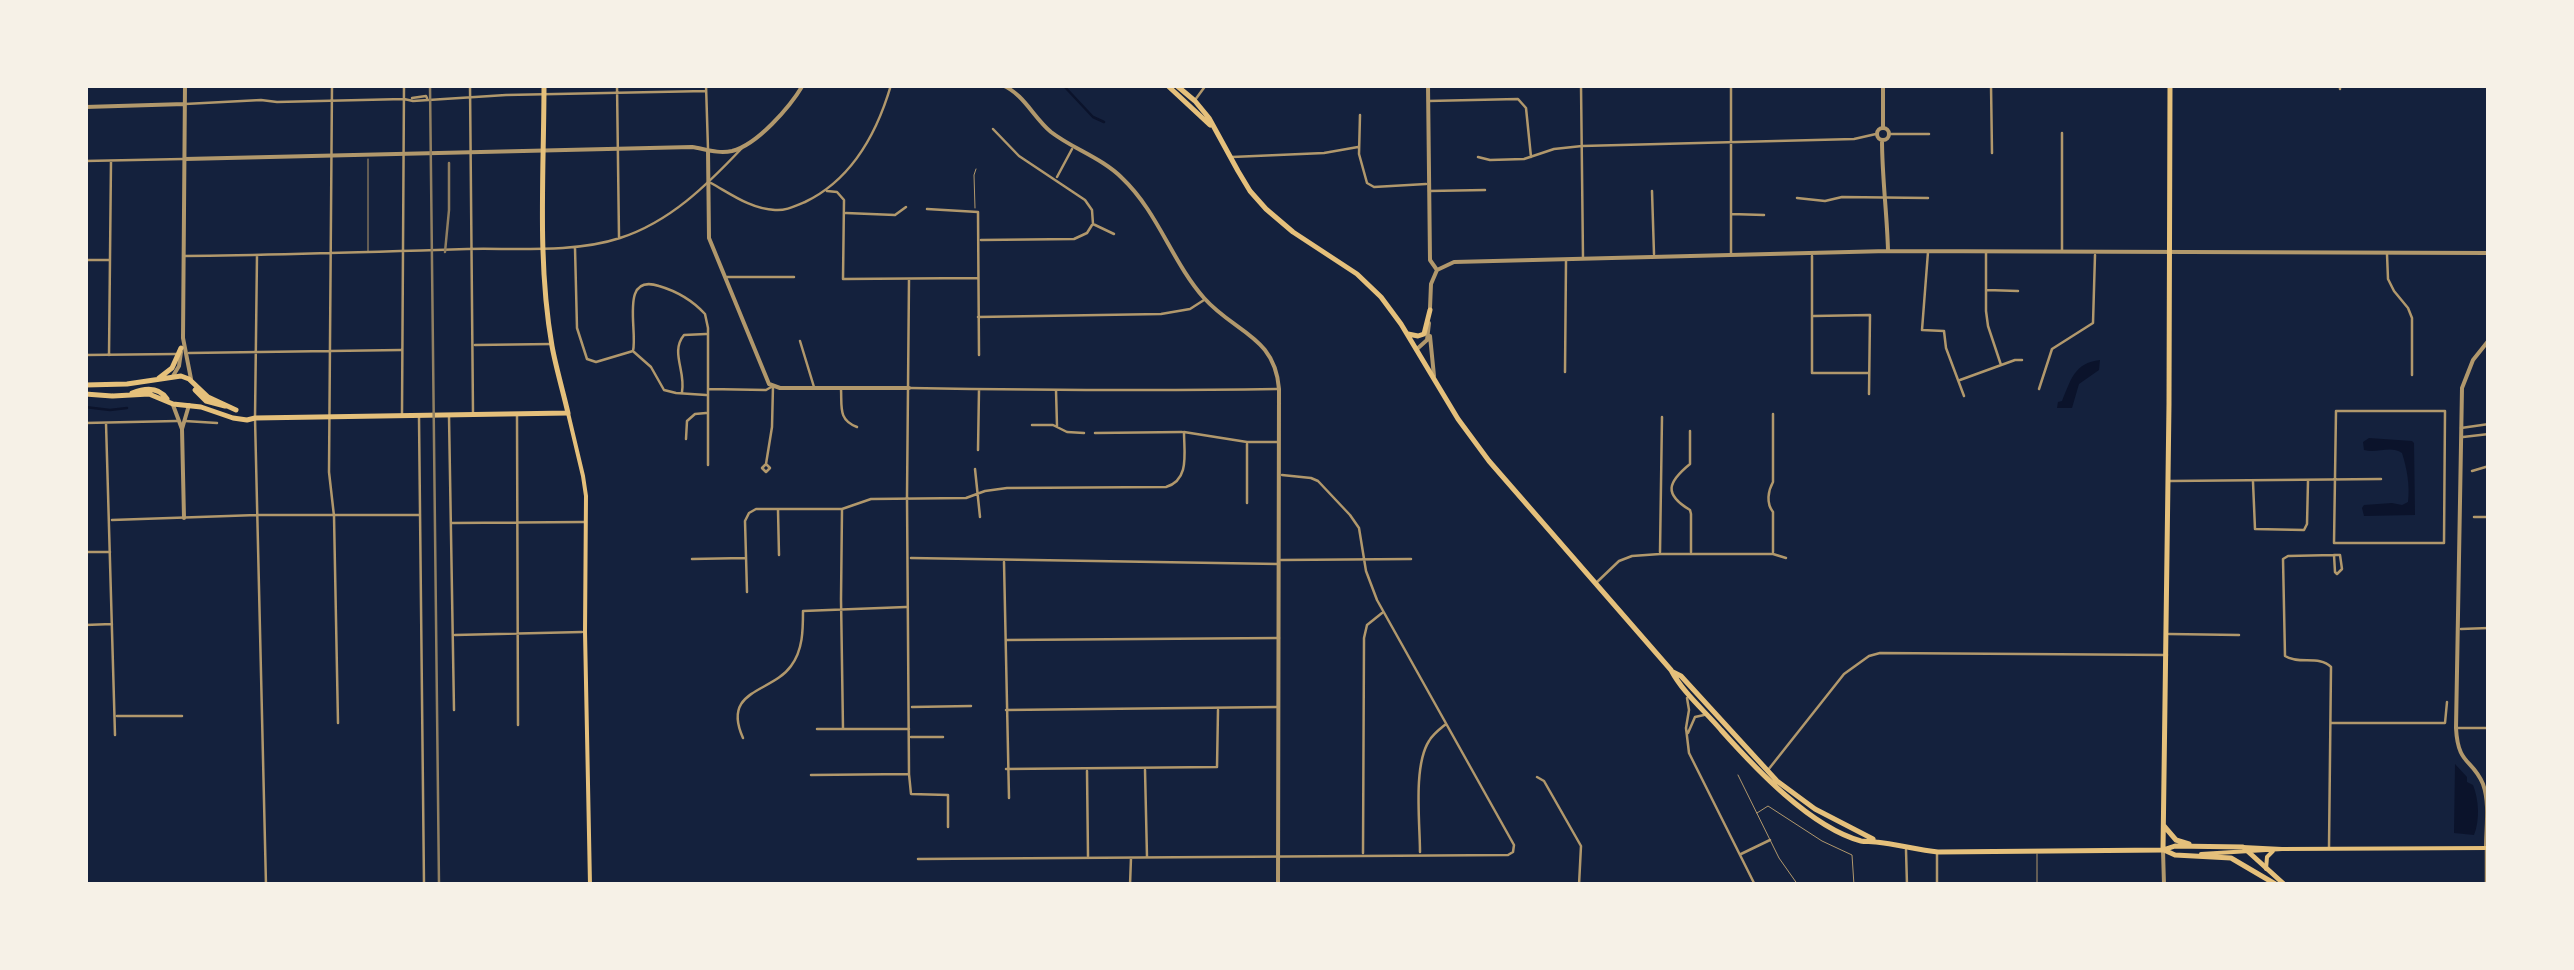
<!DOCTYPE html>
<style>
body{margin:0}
#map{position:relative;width:2574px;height:970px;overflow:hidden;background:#14213d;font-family:"Nunito Sans",sans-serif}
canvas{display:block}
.frame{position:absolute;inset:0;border:88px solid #f6f1e7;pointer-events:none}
</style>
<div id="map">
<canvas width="2574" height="970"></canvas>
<div class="frame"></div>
</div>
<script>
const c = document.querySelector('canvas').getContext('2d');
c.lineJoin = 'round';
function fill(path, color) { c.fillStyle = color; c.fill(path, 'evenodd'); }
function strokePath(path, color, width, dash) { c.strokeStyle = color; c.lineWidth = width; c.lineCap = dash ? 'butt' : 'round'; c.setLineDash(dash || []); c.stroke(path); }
const water = new Path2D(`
 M2100 360 2099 370 2079 384 2072 408H2057L2058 402 2062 401C2071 380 2074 363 2100 360Z
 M2369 438 2412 441 2414 443 2415 515 2364 516 2362 508 2364 505 2392 503 2402 505 2408 502C2410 485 2407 469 2402 453 2390 445 2377 454 2364 450L2363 442Z
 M2455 764 2467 777V782L2473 785C2479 800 2480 820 2474 835L2454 833Z`);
const stream = new Path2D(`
 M1063 85 1093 117 1104 122
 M85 407 110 410 127 408`);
const service = new Path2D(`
 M368 159V252
 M975 208 974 175 976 169
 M1738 775 1779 858 1798 885
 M1757 813 1768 806 1822 841 1852 855 1854 885
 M2037 854V885`);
const minor = new Path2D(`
 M332 85 329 472 334 516 338 723
 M470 85 473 413
 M617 85 619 237
 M706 85 708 149
 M1581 85 1583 258
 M1991 85 1992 153
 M2340 89V85
 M412 98 426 96 427 98
 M1195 100 1206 85
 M1428 101 1518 99 1526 108 1531 157
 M185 104 261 100 277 102 404 99 413 101 506 95 706 91
 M1360 115 1359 154 1367 183 1374 187 1426 184
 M993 129 1019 156 1085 200 1092 210 1093 224
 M1889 134H1929
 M1232 157 1324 153 1358 147
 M1478 157 1490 160 1524 159 1554 149 1582 146 1854 139 1876 134
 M85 161 183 159
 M1057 177 1072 149
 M711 183C731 194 751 209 775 210 786 211 795 206 805 202 851 180 877 133 891 85
 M827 191 837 192 844 200 843 279 978 278
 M1429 191 1485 190
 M1652 191 1654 254
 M1797 198 1825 201 1842 197 1928 198
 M927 209 978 212 979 355
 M846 213 895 215 906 207
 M1731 214 1764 215
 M1093 224 1114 234
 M981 240 1074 239 1087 233 1092 225
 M575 248 577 328 587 359 596 362 633 351C638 330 619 273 659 286 676 291 693 301 705 314L708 328V465
 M2062 251V133
 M1928 252 1922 330 1944 331 1946 348 1964 396
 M1986 252V311L1988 326 2001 365
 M1731 253V85
 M2387 254 2388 279 2394 291 2408 308 2412 318V375
 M257 255 255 418 266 885
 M184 256C279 255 373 252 467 249 515 248 575 253 620 238 670 222 707 185 742 148
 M1812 256V373H1869
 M85 260H109
 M727 277H794
 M909 279 907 497 909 774 911 794 948 795V827
 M1987 290 2018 291
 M1814 316 1870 315 1869 394
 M978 317 1161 314 1190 309 1204 300
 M800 341 814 387
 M475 345 552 344
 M634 352 651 367 664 390 676 393 706 395
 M189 353 401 350
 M85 355 176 354
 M109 355 111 161
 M1565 372 1566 260
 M1960 380 2015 360H2022
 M910 388C1033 390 1155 391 1277 389
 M708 389 766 390 773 386 772 427 766 464
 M841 389C842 407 838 420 857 427
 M2039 389 2052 349 2093 323 2095 255
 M1056 390 1057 426
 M682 392C686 371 670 352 684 335L706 334
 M2336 411H2445L2444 543H2334Z
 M402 414 404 85
 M517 415 518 725
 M449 416 454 710
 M419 417 424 885
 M185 421 217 423
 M85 423 177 421
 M106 423 115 735
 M1032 425H1053L1067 432 1084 433
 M2461 428 2489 424
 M1690 431V464C1668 482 1663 494 1690 510L1691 514V552
 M1095 433 1182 432
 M2463 437 2489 434
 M686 439 687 421 695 414 706 413
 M1247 444V503
 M978 450 979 390
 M766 464 770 468 766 472 762 468Z
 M975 469 980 517
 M2472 471 2489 466
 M2170 481 2381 479
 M2253 482 2255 529 2304 530 2307 524 2308 481
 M778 510 779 555
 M842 510 841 599 843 729
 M2474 517H2489
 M112 520 257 515H419
 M452 523 584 522
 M85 552H110
 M1660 552 1662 417
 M1773 552V512C1766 503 1768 491 1773 482V414
 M911 558 1278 564
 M692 559 745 558
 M1281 560 1411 559
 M1004 562 1009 798
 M1597 582 1619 561 1632 556 1660 554H1773L1786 558
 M747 592 745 521 749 513 756 509H842L871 499 966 498 985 491 1007 488 1166 487C1190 480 1184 453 1184 432L1247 442H1278
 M85 625 112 624
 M2461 629 2489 628
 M2169 634 2239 635
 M455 635 582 632
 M1006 640 1279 638
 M1687 698 1689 710 1686 728 1689 753 1755 885
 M912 707 971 706
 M1006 710 1278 707
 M117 716H182
 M2332 723H2445L2447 702
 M2458 728H2489
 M817 729H909
 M1688 733 1695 717 1704 715
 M911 737H943
 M743 738C721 689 772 693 791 666 803 650 803 630 803 611L906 607
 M1006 769 1217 767 1218 710
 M1145 770 1147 857
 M1768 770 1844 674 1869 656 1880 653 2167 655
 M1087 771 1088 856
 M811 775 909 774
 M1537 777 1544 781 1581 846 1579 885
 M2329 847 2331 667C2319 655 2299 665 2285 656L2283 559 2288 556 2334 555H2340L2342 569 2337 574 2335 572 2334 555
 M2486 848V885
 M1906 850 1907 885
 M1420 852C1420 823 1413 766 1429 741 1433 734 1440 729 1446 724
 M1363 853 1364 638 1367 625 1382 613
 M1741 854 1770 840
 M918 859 1508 855 1513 852 1514 845 1377 600 1366 571 1359 528 1350 515 1318 481 1311 478 1282 475
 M1130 885 1131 858
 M1937 885V853`);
const tertiary = new Path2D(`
 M185 85 183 338 191 379
 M1002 85C1024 94 1033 117 1051 132 1073 149 1102 158 1122 178 1158 212 1172 262 1204 298 1235 333 1275 336 1279 389L1278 885
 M1428 85 1430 260 1437 270
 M85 107 185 104
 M1883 127V85
 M1877 134a6 6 0 1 1 12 0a6 6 0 1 1-12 0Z
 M1882 140C1882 177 1887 213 1888 250
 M708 150 709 238 769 384 780 388H909
 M185 159 692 147C705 149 718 154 732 151 757 145 790 107 803 85
 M1437 270 1454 262 1888 251 2489 253
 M1430 308 1431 284 1437 270
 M1430 336 1434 376
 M1417 349 1427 340 1429 323
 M173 376 179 366 181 352
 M173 405 182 429 184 518
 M182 429 189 405
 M2486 848C2486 828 2490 803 2483 784 2472 758 2458 766 2456 728L2462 388 2473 360 2489 340
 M2163 850 2164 885`);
const secondary = new Path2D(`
 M568 413 583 476 586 496 585 632 590 885
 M2243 847 2282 849
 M2201 854 2282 849 2489 848
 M2266 869 2267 857 2273 851`);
const primary = new Path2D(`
 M1167 85 1210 125
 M1176 85 1195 101 1209 118 1238 171 1250 191 1266 209 1293 232 1357 274 1381 297 1401 324 1458 419 1489 461 1671 670C1683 693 1705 711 1721 730 1755 768 1810 827 1861 841 1865 842 1872 841 1876 842 1897 844 1917 850 1938 852L2163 850 2175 846 2243 847 2285 885
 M1408 334 1418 336 1424 334 1430 310
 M159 378 172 368 181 348
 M85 385 127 384 181 376 189 379 208 397 236 410
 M195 390 206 401 225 406
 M132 393C145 388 159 387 167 399
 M85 394 112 396
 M113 396 149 394 173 404 201 407 233 418 247 420 255 418 568 413C563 391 556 368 552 346 537 260 544 171 544 85
 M1673 672 1681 676 1777 781 1815 809 1873 839
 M2164 826 2176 840 2189 844
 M2163 850 2169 404 2170 85
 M2164 850 2175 855 2231 858 2277 885`);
const rail = new Path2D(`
 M430 85 439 885
 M445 252 449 210V163`);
fill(water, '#0b132b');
strokePath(stream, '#0b132b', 2.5);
strokePath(service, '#b1986c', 1);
strokePath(minor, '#b1986c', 2.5);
strokePath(tertiary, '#b1986c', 4);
strokePath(secondary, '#e5c07b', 4);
strokePath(primary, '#e5c07b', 5);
strokePath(rail, '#918062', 2.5);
</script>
